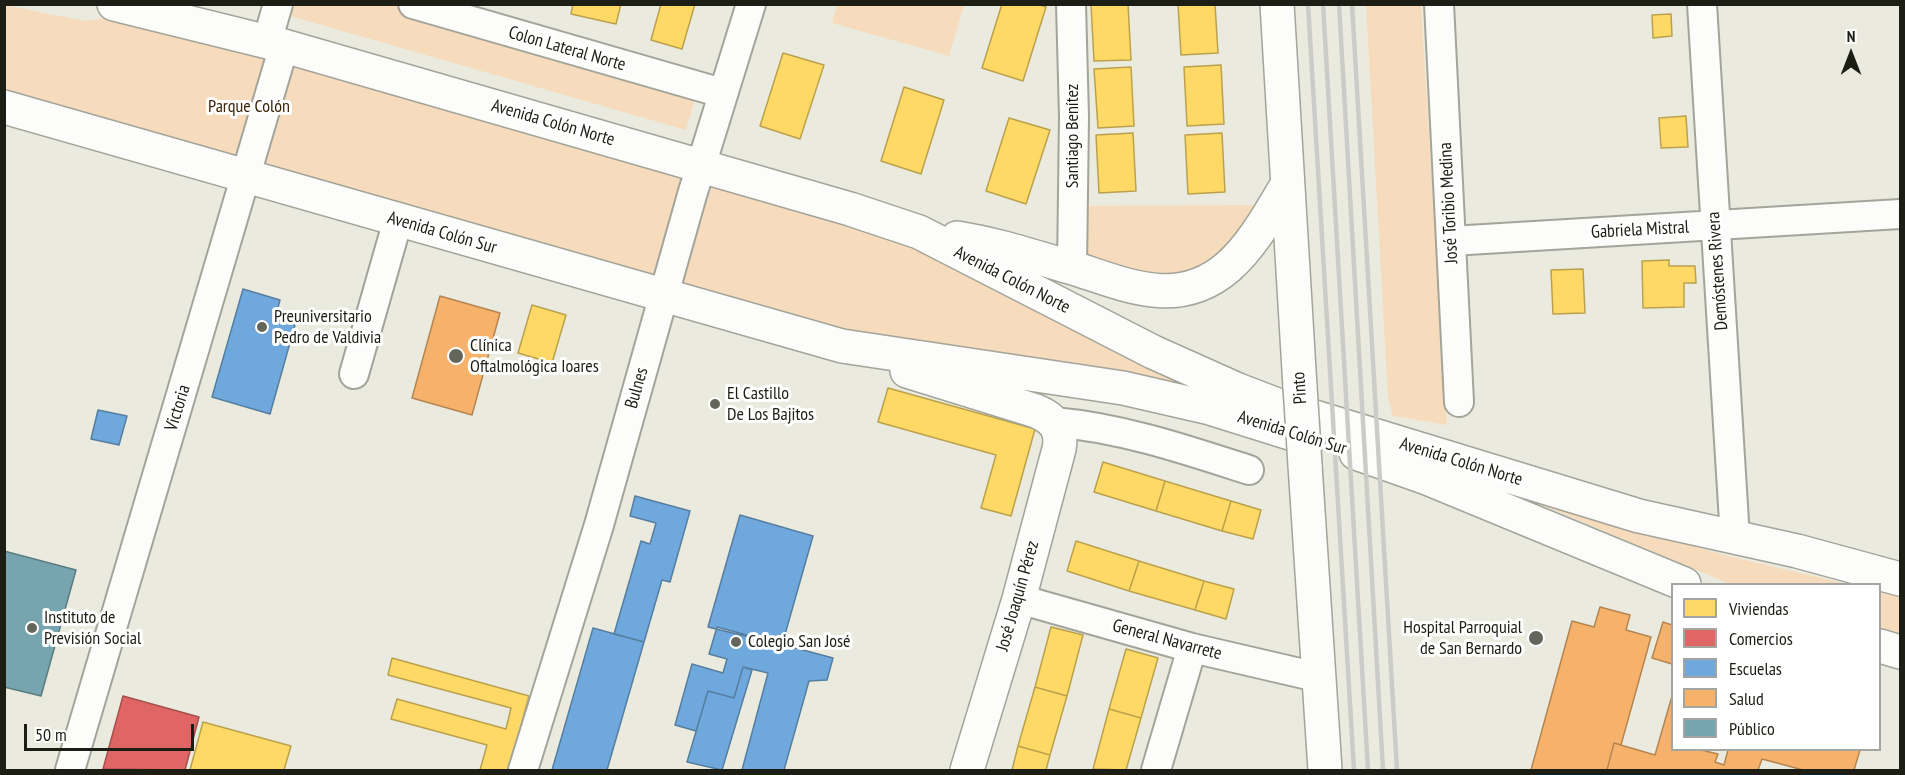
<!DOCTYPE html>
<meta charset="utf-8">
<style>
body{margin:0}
#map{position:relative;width:1905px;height:775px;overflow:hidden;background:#eaebde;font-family:"PT Sans Narrow",sans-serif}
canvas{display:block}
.frame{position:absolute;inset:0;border:6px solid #1c1d14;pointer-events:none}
.legend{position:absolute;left:1671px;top:583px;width:210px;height:168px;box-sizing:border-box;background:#fff;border:2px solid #a4a5a1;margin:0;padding:8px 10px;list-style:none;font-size:18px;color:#1c1d14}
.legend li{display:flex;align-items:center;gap:12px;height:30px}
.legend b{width:30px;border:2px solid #a4a5a1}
.north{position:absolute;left:1821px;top:24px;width:60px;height:60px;-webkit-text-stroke:4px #fff;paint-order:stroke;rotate:0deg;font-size:16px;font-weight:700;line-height:24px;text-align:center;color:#1c1d14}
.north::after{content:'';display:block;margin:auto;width:21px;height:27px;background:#1c1d14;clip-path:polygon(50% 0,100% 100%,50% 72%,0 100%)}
.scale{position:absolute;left:24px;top:724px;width:170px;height:27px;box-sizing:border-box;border:3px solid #1c1d14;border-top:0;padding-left:8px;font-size:18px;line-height:21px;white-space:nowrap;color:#1c1d14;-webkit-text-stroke:4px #fff;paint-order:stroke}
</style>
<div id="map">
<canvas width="1905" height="775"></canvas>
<div class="frame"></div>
<ul class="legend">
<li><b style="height:16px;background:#ffd966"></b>Viviendas</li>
<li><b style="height:16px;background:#e06666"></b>Comercios</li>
<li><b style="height:16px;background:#6fa8dc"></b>Escuelas</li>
<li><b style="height:16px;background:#f6b26b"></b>Salud</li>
<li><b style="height:16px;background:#76a5af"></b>Público</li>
</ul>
<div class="north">N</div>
<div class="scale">50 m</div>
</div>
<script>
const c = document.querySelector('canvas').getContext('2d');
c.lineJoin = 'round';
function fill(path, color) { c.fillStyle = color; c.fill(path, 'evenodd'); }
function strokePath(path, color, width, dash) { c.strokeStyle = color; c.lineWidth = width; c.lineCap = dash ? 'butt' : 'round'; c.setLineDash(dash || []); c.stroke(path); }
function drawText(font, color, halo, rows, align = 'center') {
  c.font = font + ' "PT Sans Narrow",sans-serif'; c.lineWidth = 6; c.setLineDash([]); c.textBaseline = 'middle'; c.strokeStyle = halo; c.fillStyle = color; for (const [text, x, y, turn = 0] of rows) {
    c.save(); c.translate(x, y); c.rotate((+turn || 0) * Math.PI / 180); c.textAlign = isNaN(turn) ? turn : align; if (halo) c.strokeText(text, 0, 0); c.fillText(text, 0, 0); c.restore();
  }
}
const green = new Path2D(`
 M283 4 401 5 696 95 686 130 290 16Z
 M4 5 86 21 123 15 903 239 1194 387 857 337 5 98Z
 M837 5V4L964 5 949 56 832 23Z
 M1366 5H1421L1447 425 1393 416 1388 398Z
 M1264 205C1234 244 1211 284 1156 282 1135 281 1104 267 1084 261L1083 206Z
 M1528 499 1724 555 1847 584H1730Z
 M1880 592 1900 597V638L1880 631Z`);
const homes = new Path2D(`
 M573 4H621L616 24 571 14Z
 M661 4H695L682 49 651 40Z
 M1002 4H1037L1046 7 1023 81 982 68Z
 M1091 4H1128L1131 60 1094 61Z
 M1178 4H1215L1218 53 1181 55Z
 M1671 14 1672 36 1653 38 1652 15Z
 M783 53 824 65 800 139 760 126Z
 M1221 65 1224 124 1187 126 1184 67Z
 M1131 67 1134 126 1098 128 1094 69Z
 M904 87 944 100 921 174 881 161Z
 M1686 116 1688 147 1661 148 1659 118Z
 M1009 118 1050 130 1026 204 986 191Z
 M1133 133 1136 191 1099 193 1096 135Z
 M1222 133 1225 192 1188 194 1185 135Z
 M1669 260V266H1695L1696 283H1684V307L1643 308 1642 261Z
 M1583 269 1585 313 1553 314 1551 270Z
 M532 305 566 315 552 363 518 353Z
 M888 388 1035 429 1011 516 981 508 996 455 878 422Z
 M1103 462 1165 481 1156 511 1094 492Z
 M1165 481 1231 501 1222 531 1156 511Z
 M1231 501 1261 510 1253 539 1222 531Z
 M1076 541 1139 561 1129 591 1067 571Z
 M1139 561 1204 581 1195 610 1129 591Z
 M1204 581 1234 589 1226 619 1195 610Z
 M1051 627 1083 635 1067 696 1035 687Z
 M1126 649 1158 658 1141 718 1109 709Z
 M392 658 529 696 509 770H480L487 745 391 719 397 699 506 729 511 708 388 675Z
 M1035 687 1067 696 1050 755 1018 746Z
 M1109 709 1141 718 1126 770 1093 769Z
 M203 722 291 746 284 770H190Z
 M1018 746 1050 755 1046 770H1012Z`);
const shops = new Path2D(`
 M123 696 199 717 185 770 103 769Z`);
const schools = new Path2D(`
 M243 289 280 300 275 319 295 325 270 414 212 397Z
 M98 410 127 416 119 445 91 439Z
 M635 496 690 511 670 582 662 580 644 642 614 634 641 541 650 544 656 523 630 516Z
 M740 515 813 536 782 645 708 627Z
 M717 627 833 658 827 680 809 681 784 770H742L768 673 743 667 734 698 708 691 696 731 675 725 692 664 723 673 727 659 709 654Z
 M593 628 644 642 607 770H552Z
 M743 667 752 670 722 770 687 762 708 691 734 698Z`);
const health = new Path2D(`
 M440 296 500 313 472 415 412 398Z
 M1600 607 1630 615 1626 630 1651 637 1621 745 1614 743 1607 770H1531L1572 621 1594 627Z
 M1663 622 1672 625V664L1652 658Z
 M1672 696V750H1701L1718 754 1715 762 1724 765 1728 750H1860L1854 770H1803L1762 759 1758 770H1607L1614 743 1655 755Z`);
const public = new Path2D(`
 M4 551 76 570 41 696 4 687Z`);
const minor = new Path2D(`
 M413 4 722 93
 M1071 4 1074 117 1072 268
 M1439 4 1459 402
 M1702 4 1735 538
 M267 42 278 4
 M1451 241 1900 214
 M354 374 398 220
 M1054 422C1122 428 1184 449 1249 470
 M1019 599 1192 648 1317 677
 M70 770 284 46
 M523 770 599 525 692 195 751 4
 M1156 770 1192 648`);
const major = new Path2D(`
 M114 4 284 46 850 209 919 232 1153 352 1238 390 1285 408 1639 516 1797 551 1900 579
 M1277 4 1300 387
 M4 107 842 346 1123 388 1210 408 1309 439
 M957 238C996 244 1035 257 1073 268 1127 285 1178 310 1228 267 1253 245 1270 213 1287 185
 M907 371 1036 411C1053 418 1063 429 1059 449L1019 599 967 770
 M1356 453 1427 478 1684 584
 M1305 465 1325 770
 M1880 646 1900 652`);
const rail = new Path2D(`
 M1308 4 1354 770
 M1323 4 1368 770
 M1339 4 1383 770
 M1352 4 1397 770`);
const majorBridge = new Path2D(`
 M1300 387 1305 465`);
const markers = [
 [262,327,6,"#64655b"],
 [456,356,8,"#64655b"],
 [715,404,6,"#64655b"],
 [32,628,6,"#64655b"],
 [1536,638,8,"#64655b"],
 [736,642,6,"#64655b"]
];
const streetNames = [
 ["Colon Lateral Norte",567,49,16],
 ["Avenida Colón Norte",553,123,16],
 ["Santiago Benítez",1073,136,-90],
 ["José Toribio Medina",1449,203,-93],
 ["Gabriela Mistral",1640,230,-3],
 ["Avenida Colón Sur",442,233,16],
 ["Demóstenes Rivera",1718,271,-94],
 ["Avenida Colón Norte",1012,280,27],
 ["Bulnes",637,388,-74],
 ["Pinto",1300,388,-94],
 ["Victoria",178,408,-73],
 ["Avenida Colón Sur",1292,433,17],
 ["Avenida Colón Norte",1461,462,17],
 ["José Joaquín Pérez",1018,596,-74],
 ["General Navarrete",1167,640,15]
];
const parkNames = [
 ["Parque Colón",249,107]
];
const poiNames = [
 ["Preuniversitario",274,317],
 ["Pedro de Valdivia",274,338],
 ["Clínica",470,346],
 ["Oftalmológica Ioares",470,367],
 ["El Castillo",727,394],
 ["De Los Bajitos",727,415],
 ["Instituto de",44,618],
 ["Previsión Social",44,639],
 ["Hospital Parroquial",1522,628,"right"],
 ["de San Bernardo",1522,649,"right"],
 ["Colegio San José",748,642]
];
fill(green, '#f6dcbc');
fill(homes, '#ffd966');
strokePath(homes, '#bba14d', 1.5);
fill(shops, '#e06666');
strokePath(shops, '#a5504d', 1.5);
fill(schools, '#6fa8dc');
strokePath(schools, '#567ea0', 1.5);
fill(health, '#f6b26b');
strokePath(health, '#b58551', 1.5);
fill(public, '#76a5af');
strokePath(public, '#5b7c80', 1.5);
strokePath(minor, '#a3a49a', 32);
strokePath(major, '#a3a49a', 36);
strokePath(minor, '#fcfcfa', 28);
strokePath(major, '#fcfcfa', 33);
strokePath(rail, '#cbccc8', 4.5);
strokePath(majorBridge, '#a3a49a', 36, []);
strokePath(majorBridge, '#fcfcfa', 33);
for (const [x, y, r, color] of markers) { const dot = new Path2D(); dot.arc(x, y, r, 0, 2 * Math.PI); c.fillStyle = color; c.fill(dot); strokePath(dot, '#fff', 2); }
drawText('18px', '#1c1d14', '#fff', streetNames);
drawText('18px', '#3c2307', '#fff', parkNames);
drawText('18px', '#1c1d14', '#fff', poiNames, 'left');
</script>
